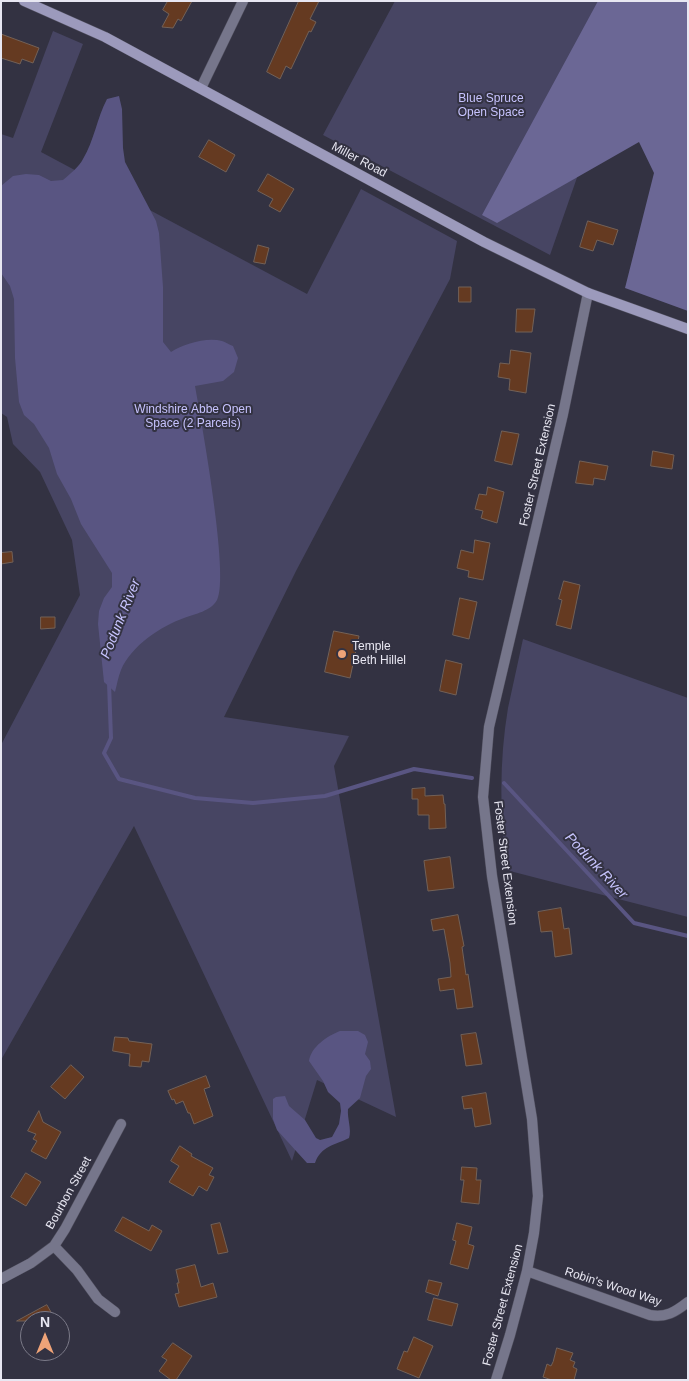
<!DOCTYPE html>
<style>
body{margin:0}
#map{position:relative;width:689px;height:1381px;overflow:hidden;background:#333242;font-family:Arial,sans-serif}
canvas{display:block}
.frame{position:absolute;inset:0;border:2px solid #e8e7f2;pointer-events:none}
.north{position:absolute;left:20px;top:1311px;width:50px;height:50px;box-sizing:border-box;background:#333242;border:1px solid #7b7a88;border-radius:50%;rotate:0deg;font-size:14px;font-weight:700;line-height:20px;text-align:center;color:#e8e7f2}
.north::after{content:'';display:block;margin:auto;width:18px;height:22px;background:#efa378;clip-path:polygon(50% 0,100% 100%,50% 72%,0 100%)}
</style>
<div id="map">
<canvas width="689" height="1381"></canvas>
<div class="frame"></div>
<div class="north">N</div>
</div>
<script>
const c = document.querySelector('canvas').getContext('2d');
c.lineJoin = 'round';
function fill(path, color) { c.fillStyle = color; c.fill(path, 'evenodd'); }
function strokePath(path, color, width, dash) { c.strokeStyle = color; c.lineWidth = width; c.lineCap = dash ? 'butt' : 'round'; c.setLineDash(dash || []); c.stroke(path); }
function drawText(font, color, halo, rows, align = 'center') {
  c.font = font + ' Arial,sans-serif'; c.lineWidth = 4; c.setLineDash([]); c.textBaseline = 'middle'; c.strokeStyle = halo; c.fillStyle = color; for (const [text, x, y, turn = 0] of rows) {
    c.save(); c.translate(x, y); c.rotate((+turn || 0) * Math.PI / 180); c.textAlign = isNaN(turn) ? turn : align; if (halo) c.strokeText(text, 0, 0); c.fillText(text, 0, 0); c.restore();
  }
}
const green = new Path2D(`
 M395 1H688L603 103 550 255 323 135Z
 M53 31 83 44 41 152 307 294 361 189 457 241 450 279 296 571 224 717 349 736 334 766 396 1117 317 1080 292 1161 134 826 1 1060V745L80 595 72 540 40 472 13 444 7 417 1 413V134L13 138Z
 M523 639 688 698V917L506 870C500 815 499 761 508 708 513 685 518 662 523 639Z`);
const forest = new Path2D(`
 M598 1H688V311L625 288 654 173 639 142 497 223 482 215Z`);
const water = new Path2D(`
 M119 96 122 109 123 148 125 162 156 221 159 233 163 287V342L171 352C184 344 206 337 222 341 225 342 230 345 233 346L238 358 234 372 223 381 195 386C201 420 230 577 217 600 211 611 195 614 184 618 161 626 131 646 121 670 118 677 117 685 115 692L104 682 98 624 99 611 104 598 112 587V573L81 524 71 499 57 474 49 448 34 424 24 415 19 402 15 358 14 299 10 286 1 273V186L13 176 26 174 39 175 51 181 63 180C70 174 79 167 83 159 94 141 97 118 107 99Z
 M340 1031H358L365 1035 368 1042 365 1054 370 1061 371 1069 366 1076 360 1098 348 1109C347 1118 352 1130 349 1138 335 1145 321 1146 315 1163H307L277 1130 273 1119V1099L276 1097 285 1096 289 1106 305 1120 316 1138 320 1140 332 1137 339 1124 341 1111 340 1103 328 1092 323 1081 309 1061C311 1047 327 1036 340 1031Z`);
const stream = new Path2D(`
 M109 683 111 738 104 753 119 779 195 798 253 803 325 796 414 769 472 778
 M504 783 634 923 688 936`);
const building = new Path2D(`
 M168 1H192L181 21 178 19 173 28 162 27 169 14 163 10Z
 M299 1H319L310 19 316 22 311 32 309 31 291 69 286 66 280 79 267 72Z
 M1 34 39 48 33 63 22 59 20 64 1 58Z
 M209 140 235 155 226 172 199 157Z
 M268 174 294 189 280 212 269 206 273 199 258 191Z
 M588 221 618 230 613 245 597 240 593 251 580 247Z
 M258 245 269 248 265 264 254 262Z
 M459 287H471V302H459Z
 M517 309H535L532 332H516Z
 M511 350 531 353 526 393 509 390 510 379 498 377 500 363 509 364Z
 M502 431 519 434 512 465 495 461Z
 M653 451 674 455 672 469 651 466Z
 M580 461 608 466 605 480 594 478 593 485 576 483Z
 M488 487 504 492 497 523 481 518 483 511 475 509 479 494 486 495Z
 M475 540 490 543 483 580 468 577 469 571 457 568 461 550 473 553Z
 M12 552 13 562 1 564V553Z
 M564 581 580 585 571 629 556 625 562 600 559 599Z
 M460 598 477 602 469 639 453 635Z
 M41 617H55V628L41 629Z
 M334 631 359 636 350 678 325 672Z
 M446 660 462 664 456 695 440 691Z
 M425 788V796L443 795 444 804H445L446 828 429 829V815H418V799H412V789Z
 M450 857 454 888 428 891 424 861Z
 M561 908 564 929 569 928 572 954 555 957 552 931 541 932 538 912Z
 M458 915 464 946 462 947 466 975 468 974 473 1007 457 1009 454 989 440 991 438 979 451 977 450 963 444 929 433 931 431 920Z
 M476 1033 482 1064 466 1066 461 1035Z
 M115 1037 128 1038 129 1041 152 1044 149 1062 142 1061 141 1067 129 1066 130 1054 113 1051Z
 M71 1065 84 1077 65 1099 51 1087Z
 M206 1076 210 1087 204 1089 213 1116 194 1124 190 1113H188L183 1101 176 1104 174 1099 172 1100 168 1091Z
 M486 1093 491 1124 475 1127 472 1108 464 1109 462 1097Z
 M39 1111 43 1122 61 1132 46 1159 31 1151 37 1141 33 1139 36 1134 28 1131Z
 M180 1146 192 1154 191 1156 213 1168 209 1175 214 1177 207 1191 199 1186 193 1196 169 1182 179 1166 171 1161Z
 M462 1167 477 1168 476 1180H481L479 1204 461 1202 464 1180H461Z
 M26 1173 41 1182 26 1206 11 1197Z
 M123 1217 149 1231 152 1225 162 1231 151 1251 115 1231Z
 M220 1223 228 1252 218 1254 211 1225Z
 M457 1223 472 1227 468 1244 474 1246 468 1269 450 1264 456 1241 453 1240Z
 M195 1265 201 1287 213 1283 217 1297 179 1307 175 1294 179 1293 177 1283H179L176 1270Z
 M429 1280 442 1283 438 1296 426 1292Z
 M434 1298 458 1304 452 1326 428 1320Z
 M47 1305 56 1321H17Z
 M414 1337 433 1346 419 1378 397 1369 404 1351 407 1352Z
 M173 1343 192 1356 176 1380H171L159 1371 167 1360 162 1357Z
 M557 1348 573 1353 570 1360 575 1362 573 1367 577 1369 574 1380H552L543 1377 547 1364 551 1366 553 1362Z`);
const street = new Path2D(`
 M201 88 243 1
 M54 1246 77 1270 98 1299 115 1312
 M527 1271 650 1315C666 1318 675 1312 688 1302
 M1 1279 31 1263 54 1246 65 1229 121 1124
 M496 1380 510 1335 527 1271 534 1233 538 1196 532 1119 492 876 483 797 489 727 563 414 588 293`);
const secondary = new Path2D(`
 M24 1 105 37 484 242 588 293 688 329`);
const markers = [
 [342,654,5,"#efa378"]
];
const parkNames = [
 ["Blue Spruce",491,99],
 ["Open Space",491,113],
 ["Windshire Abbe Open",193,410],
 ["Space (2 Parcels)",193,424]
];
const streetNames = [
 ["Miller Road",359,160,28],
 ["Foster Street Extension",538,465,-77],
 ["Foster Street Extension",505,863,83],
 ["Bourbon Street",69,1193,-61],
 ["Robin's Wood Way",613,1287,18],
 ["Foster Street Extension",503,1305,-75]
];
const poiNames = [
 ["Temple",352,647],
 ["Beth Hillel",352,661]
];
const waterNames = [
 ["Podunk River",121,619,-68],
 ["Podunk River",596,866,47]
];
fill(green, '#474563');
fill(forest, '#6b6795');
fill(water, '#595582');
strokePath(stream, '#595582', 4);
fill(building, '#653a21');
strokePath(building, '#736157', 1);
strokePath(street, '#504f5e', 11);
strokePath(secondary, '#504f5e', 11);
strokePath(street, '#76768b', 10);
strokePath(secondary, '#9c9abc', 10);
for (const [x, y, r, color] of markers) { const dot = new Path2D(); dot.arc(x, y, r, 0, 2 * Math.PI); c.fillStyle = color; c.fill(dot); strokePath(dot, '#333242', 2); }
drawText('12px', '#c7c3fe', '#333242', parkNames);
drawText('12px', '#e8e7f2', '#333242', streetNames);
drawText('12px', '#e8e7f2', '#333242', poiNames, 'left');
drawText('italic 14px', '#c7c4fe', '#333242', waterNames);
</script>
